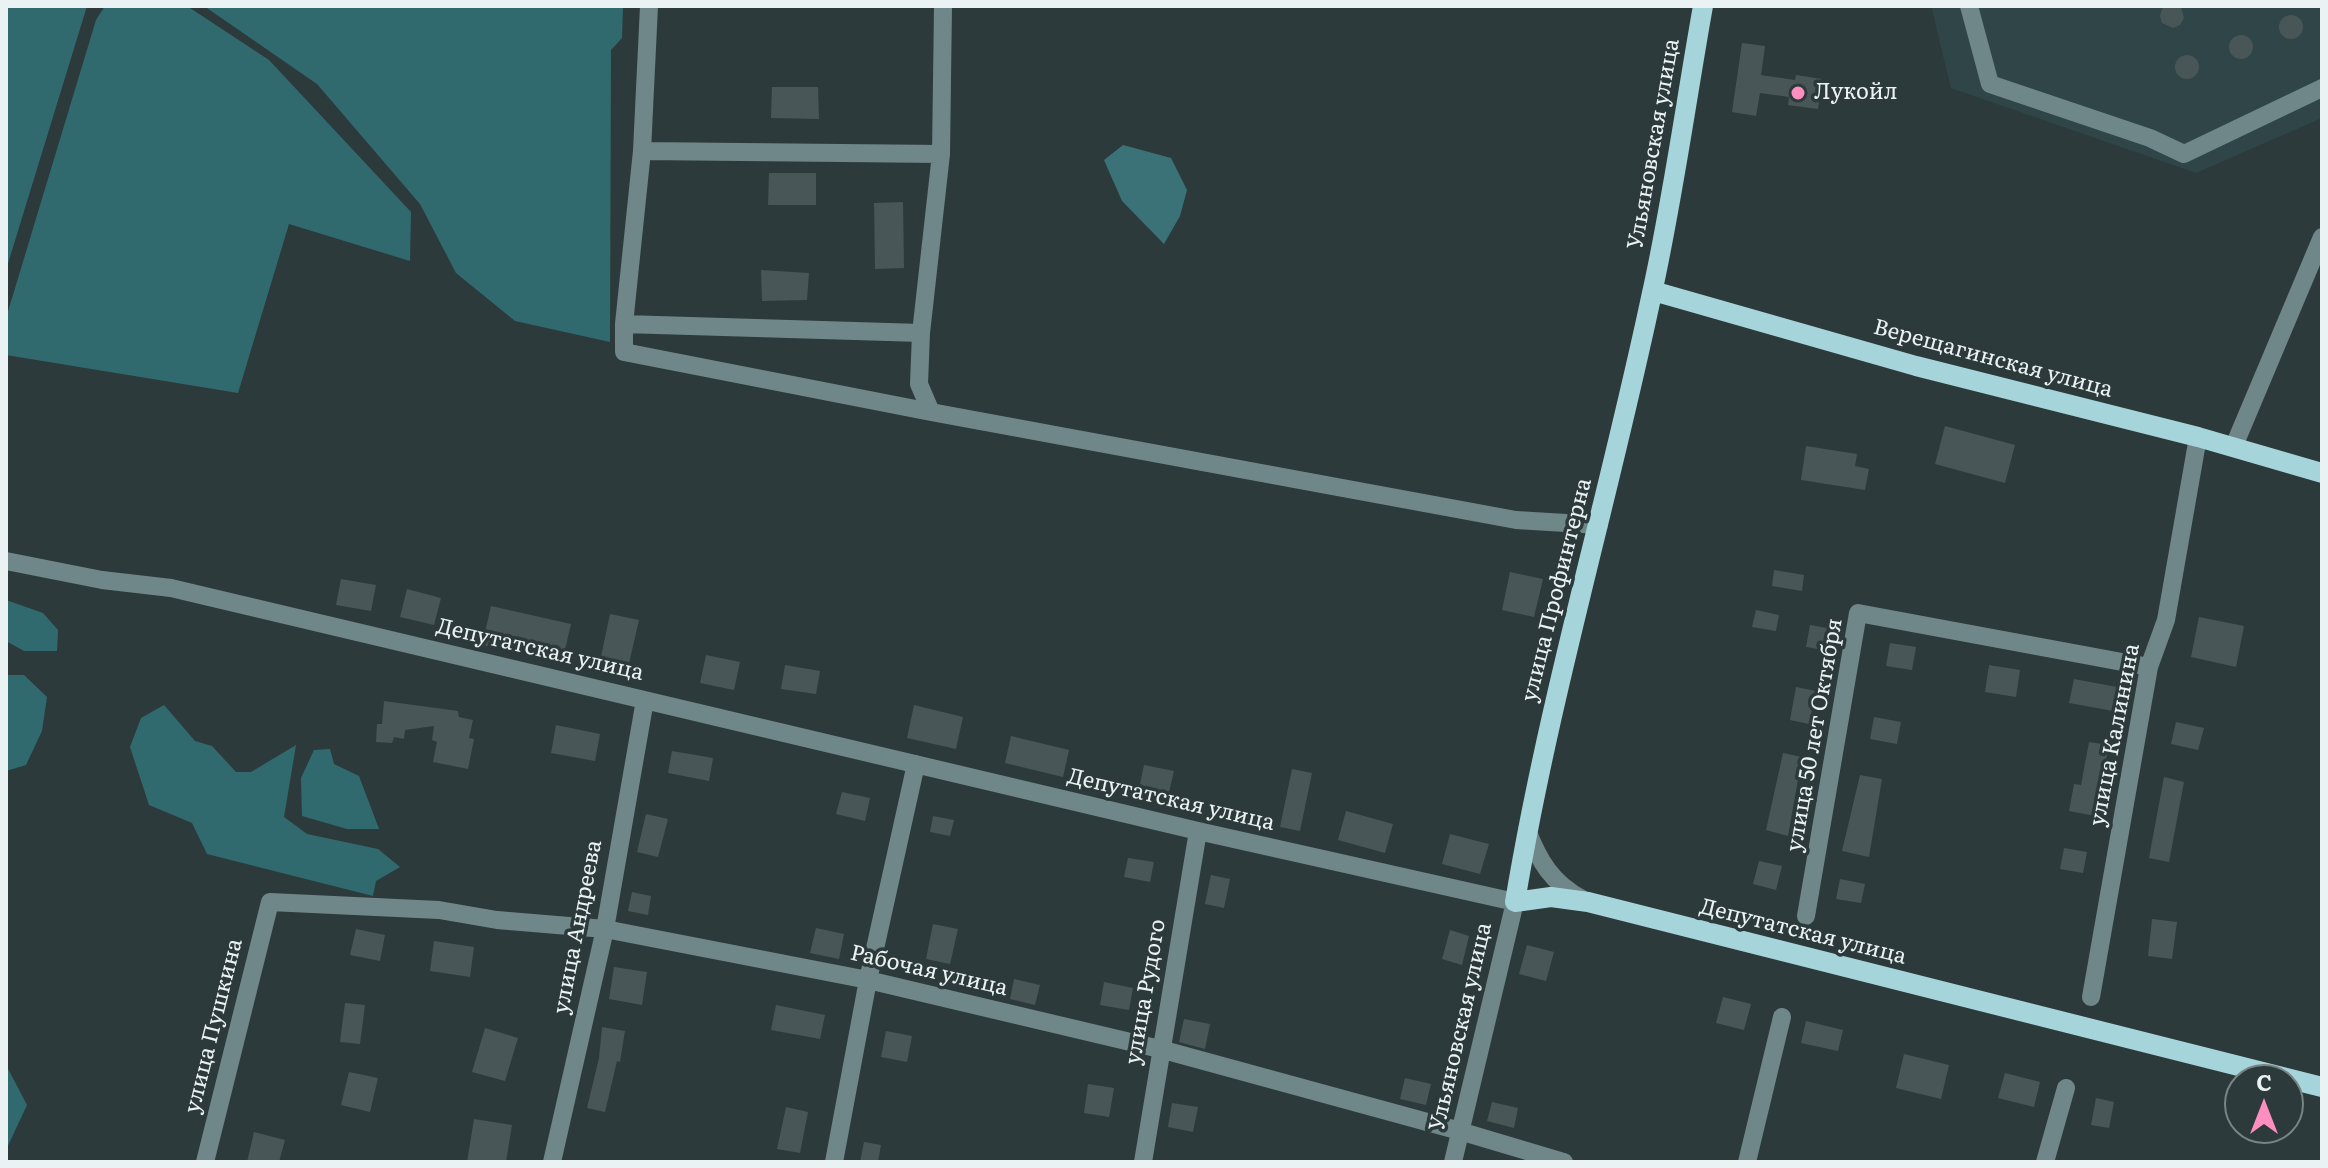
<!DOCTYPE html>
<meta charset="utf-8">
<style>
body{margin:0}
#map{position:relative;width:2328px;height:1168px;overflow:hidden;background:#2d3a3b;font-family:Literata,serif}
canvas{display:block}
.frame{position:absolute;inset:0;border:8px solid #eaf2f3;pointer-events:none}
.north{position:absolute;left:2224px;top:1064px;width:80px;height:80px;box-sizing:border-box;background:#2d3a3b;border:2px solid #798485;border-radius:50%;rotate:0deg;font-size:22px;font-weight:700;line-height:32px;text-align:center;color:#eaf2f3}
.north::after{content:'';display:block;margin:auto;width:28px;height:36px;background:#fd8ec0;clip-path:polygon(50% 0,100% 100%,50% 72%,0 100%)}
</style>
<div id="map">
<canvas width="2328" height="1168"></canvas>
<div class="frame"></div>
<div class="north">С</div>
</div>
<script>
const c = document.querySelector('canvas').getContext('2d');
c.lineJoin = 'round';
function fill(path, color) { c.fillStyle = color; c.fill(path, 'evenodd'); }
function strokePath(path, color, width, dash) { c.strokeStyle = color; c.lineWidth = width; c.lineCap = dash ? 'butt' : 'round'; c.setLineDash(dash || []); c.stroke(path); }
function drawText(font, color, halo, rows, align = 'center') {
  c.font = font + ' Literata,serif'; c.lineWidth = 7; c.setLineDash([]); c.textBaseline = 'middle'; c.strokeStyle = halo; c.fillStyle = color; for (const [text, x, y, turn = 0] of rows) {
    c.save(); c.translate(x, y); c.rotate((+turn || 0) * Math.PI / 180); c.textAlign = isNaN(turn) ? turn : align; if (halo) c.strokeText(text, 0, 0); c.fillText(text, 0, 0); c.restore();
  }
}
const built = new Path2D(`
 M1931 6H2322V118L2196 173 1951 88Z`);
const forest = new Path2D(`
 M6 6H87L6 270Z
 M105 6H187L269 60 411 212 410 261 289 224 238 393 6 355V318L96 20Z
 M204 6H623L622 38 611 50 610 342 515 321 456 273 420 204 317 84Z
 M6 600 43 613 58 630 57 651H24L6 641Z
 M6 675H24L47 697 42 731 26 765 6 771Z
 M164 705 195 741 212 746 236 772H251L296 745 284 817 307 834 378 849 400 867 376 881 373 896 207 854 192 823 149 805 130 747 141 718Z
 M330 749 334 764 359 776 379 829H347L302 816 301 778 314 750Z
 M6 1065 27 1105 6 1150Z`);
const water = new Path2D(`
 M1123 145 1171 158 1187 190 1180 216 1164 244 1122 201 1104 160Z`);
const building = new Path2D(`
 M2163 6H2181L2184 18 2180 25 2173 28 2162 23 2160 16Z
 M2279 27a12 12 0 1 1 24 0a12 12 0 1 1-24 0Z
 M2229 47a12 12 0 1 1 24 0a12 12 0 1 1-24 0Z
 M1742 43 1765 46 1761 75 1795 80 1796 75 1822 79 1818 109 1788 105 1789 97 1760 93 1756 116 1732 112Z
 M2175 67a12 12 0 1 1 24 0a12 12 0 1 1-24 0Z
 M772 87H818L819 119 771 118Z
 M769 173H816V205H768Z
 M903 202 904 268 875 269 874 203Z
 M761 270 809 273 807 300 762 301Z
 M1945 426 2015 445 2005 483 1935 464Z
 M1806 446 1857 454 1855 466 1869 469 1865 490 1801 480Z
 M1774 570 1804 575 1802 591 1772 586Z
 M1510 572 1543 579 1534 617 1502 610Z
 M341 579 376 585 371 611 336 605Z
 M407 589 441 598 434 625 400 617Z
 M491 606 571 624 562 663 482 645Z
 M1756 610 1779 615 1776 631 1752 627Z
 M610 614 639 620 627 672 599 666Z
 M2199 617 2244 626 2236 667 2191 657Z
 M1810 625 1827 628 1824 650 1806 647Z
 M1890 643 1916 647 1912 670 1886 666Z
 M706 655 740 662 734 690 700 683Z
 M785 665 820 671 816 694 781 689Z
 M1989 665 2020 670 2016 697 1985 692Z
 M2074 679 2117 687 2113 711 2069 703Z
 M1796 687 1816 691 1809 724 1790 720Z
 M384 701 458 711 459 717 473 720 469 738 474 739 468 769 433 762 437 742 432 740 434 726 405 730 404 739 394 737 392 743 376 742 377 724H382Z
 M914 705 963 717 956 749 907 738Z
 M1874 717 1901 722 1897 744 1870 739Z
 M2176 722 2204 728 2198 750 2171 744Z
 M556 725 600 734 595 761 551 753Z
 M1011 736 1069 750 1063 777 1005 763Z
 M2089 742 2109 745 2095 816 2069 811 2074 784 2081 785Z
 M672 751 713 758 709 781 668 773Z
 M1783 753 1802 757 1788 836 1766 830Z
 M1144 765 1174 771 1167 801 1138 794Z
 M1292 769 1312 773 1300 831 1280 827Z
 M1860 775 1882 779 1869 857 1842 851Z
 M2164 777 2184 782 2169 862 2149 858Z
 M842 792 870 798 865 821 836 814Z
 M1346 811 1393 824 1385 853 1338 840Z
 M646 814 668 819 658 857 637 852Z
 M933 816 954 820 950 836 930 832Z
 M1450 834 1489 844 1480 874 1442 864Z
 M2064 848 2087 852 2083 873 2060 869Z
 M1128 858 1154 862 1150 882 1124 877Z
 M1759 861 1782 866 1776 890 1753 884Z
 M1211 875 1230 879 1224 908 1205 904Z
 M1840 879 1865 884 1861 903 1836 899Z
 M632 892 651 896 648 915 628 911Z
 M2152 919 2177 922 2172 959 2148 956Z
 M933 924 958 929 950 964 926 959Z
 M816 928 844 934 839 959 810 953Z
 M356 929 385 935 380 961 350 955Z
 M1450 930 1469 936 1462 965 1442 959Z
 M434 941 474 947 470 977 430 971Z
 M1527 945 1554 952 1546 981 1519 974Z
 M614 967 647 972 642 1005 609 999Z
 M1014 979 1040 985 1035 1005 1010 999Z
 M1104 982 1133 988 1129 1010 1100 1005Z
 M1723 997 1751 1004 1744 1030 1716 1023Z
 M345 1003 365 1005 360 1044 340 1042Z
 M776 1005 825 1015 820 1039 771 1030Z
 M1184 1019 1210 1024 1205 1049 1179 1042Z
 M1806 1021 1843 1030 1838 1051 1801 1043Z
 M602 1027 625 1031 620 1062 617 1061 605 1112 587 1108 599 1058Z
 M485 1028 518 1038 505 1081 472 1072Z
 M886 1031 912 1036 907 1062 881 1057Z
 M1904 1054 1949 1065 1941 1099 1896 1088Z
 M349 1072 378 1078 370 1112 341 1105Z
 M2005 1073 2040 1082 2034 1107 1998 1098Z
 M1405 1078 1431 1084 1426 1105 1400 1099Z
 M1088 1084 1114 1088 1109 1117 1084 1113Z
 M2096 1098 2114 1102 2109 1128 2091 1125Z
 M1492 1102 1518 1108 1514 1128 1487 1121Z
 M1172 1103 1198 1107 1193 1132 1168 1127Z
 M786 1107 808 1112 800 1153 777 1149Z
 M474 1119 512 1125 506 1162H467Z
 M254 1132 285 1140 279 1162H247Z
 M864 1142 881 1145 878 1162H860Z`);
const minor = new Path2D(`
 M649 6 642 151 624 324V352L931 412 1516 520 1599 525
 M1969 6 1990 84 2150 138 2184 154 2322 88
 M642 151 941 154
 M624 324 921 333
 M931 412 919 384 921 333 941 154 943 6
 M2234 446 2322 237
 M6 561 102 580 171 588 1198 831 1515 902 1453 1162
 M1527 830C1539 861 1552 883 1582 899
 M1806 916 1858 613 2149 667
 M2091 997 2149 667 2166 620 2198 437
 M205 1162 270 902 439 910 497 920 605 929 868 980 1160 1049 1460 1131 1564 1162
 M552 1162 605 929 645 700
 M834 1162 868 980 916 764
 M1143 1162 1198 831
 M1747 1162 1782 1017
 M2045 1162 2066 1088`);
const major = new Path2D(`
 M1703 6C1686 101 1673 198 1652 293 1609 497 1549 697 1515 902L1551 897 1588 902 2322 1087
 M1653 291 1916 366 2198 437 2322 473`);
const markers = [
 [1798,93,8,"#fd8ec0"]
];
const poiNames = [
 ["Лукойл",1814,93]
];
const streetNames = [
 ["Ульяновская улица",1654,144,-80],
 ["Верещагинская улица",1993,359,15],
 ["улица Профинтерна",1557,590,-76],
 ["Депутатская улица",540,650,13],
 ["улица 50 лет Октября",1815,735,-80],
 ["улица Калинина",2115,735,-79],
 ["Депутатская улица",1171,800,13],
 ["улица Андреева",578,927,-79],
 ["Депутатская улица",1803,932,14],
 ["Рабочая улица",929,971,13],
 ["улица Рудого",1146,992,-80],
 ["улица Пушкина",214,1026,-76],
 ["Ульяновская улица",1461,1027,-77]
];
fill(built, '#2f4547');
fill(forest, '#316a6e');
fill(water, '#3a7277');
fill(building, '#485657');
strokePath(minor, '#6f8789', 18);
strokePath(major, '#a5d5da', 20);
for (const [x, y, r, color] of markers) { const dot = new Path2D(); dot.arc(x, y, r, 0, 2 * Math.PI); c.fillStyle = color; c.fill(dot); strokePath(dot, '#2d3a3b', 3); }
drawText('22px', '#eaf2f3', '#2d3a3b', poiNames, 'left');
drawText('22px', '#eaf2f3', '#2d3a3b', streetNames);
</script>
